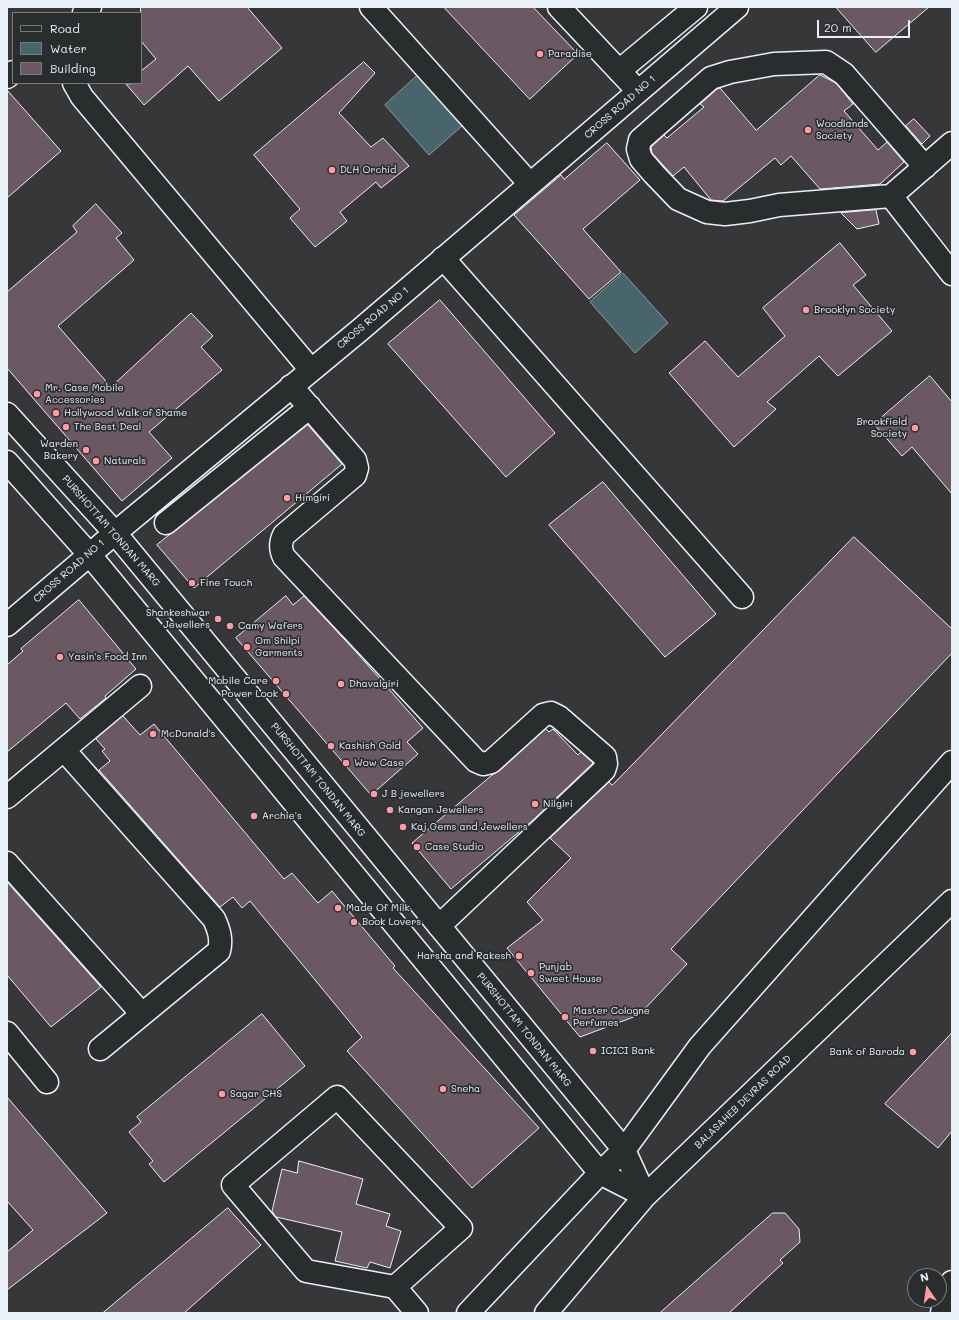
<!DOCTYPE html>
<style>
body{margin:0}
#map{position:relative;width:959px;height:1320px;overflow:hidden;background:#373638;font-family:Mali,sans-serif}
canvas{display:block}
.frame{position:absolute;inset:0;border:8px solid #e8f1f8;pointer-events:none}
.legend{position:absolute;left:12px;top:12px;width:130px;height:72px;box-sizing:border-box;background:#2a2d2e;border:1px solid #767b7f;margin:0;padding:5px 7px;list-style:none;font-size:12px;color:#e8f1f8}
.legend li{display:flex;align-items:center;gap:8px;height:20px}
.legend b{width:20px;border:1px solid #767b7f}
.north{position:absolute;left:907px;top:1268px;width:40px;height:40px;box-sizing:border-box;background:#2a2d2e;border:1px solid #767b7f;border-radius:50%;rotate:347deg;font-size:11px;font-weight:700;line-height:16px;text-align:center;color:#e8f1f8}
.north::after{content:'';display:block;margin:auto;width:14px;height:18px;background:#ff9aa2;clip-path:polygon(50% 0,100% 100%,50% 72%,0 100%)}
.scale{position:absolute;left:817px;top:20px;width:93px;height:18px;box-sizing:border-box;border:2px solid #e8f1f8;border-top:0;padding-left:5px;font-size:12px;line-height:14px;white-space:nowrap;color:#e8f1f8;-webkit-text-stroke:3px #2a2d2e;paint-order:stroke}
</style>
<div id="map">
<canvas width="959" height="1320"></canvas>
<div class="frame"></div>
<ul class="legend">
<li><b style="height:5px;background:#2a2d2e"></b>Road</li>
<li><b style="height:11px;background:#48656c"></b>Water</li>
<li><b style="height:11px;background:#6a5962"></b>Building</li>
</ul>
<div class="north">N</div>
<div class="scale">20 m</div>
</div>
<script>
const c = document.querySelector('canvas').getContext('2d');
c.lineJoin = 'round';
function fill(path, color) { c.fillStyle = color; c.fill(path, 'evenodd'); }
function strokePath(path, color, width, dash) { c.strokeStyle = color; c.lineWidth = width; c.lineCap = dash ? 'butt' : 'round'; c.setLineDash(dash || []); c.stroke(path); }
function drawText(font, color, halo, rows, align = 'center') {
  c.font = font + ' Mali,sans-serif'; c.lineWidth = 3.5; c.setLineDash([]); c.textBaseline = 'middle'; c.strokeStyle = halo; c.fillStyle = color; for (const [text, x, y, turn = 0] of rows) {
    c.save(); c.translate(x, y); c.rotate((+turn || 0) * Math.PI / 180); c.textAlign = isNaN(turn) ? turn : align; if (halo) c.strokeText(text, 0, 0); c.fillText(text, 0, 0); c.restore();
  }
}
const water = new Path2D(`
 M418 75 463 125 429 155 385 105Z
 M623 273 668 323 635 353 590 302Z`);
const building = new Path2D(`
 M141 7H247L282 48 219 101 188 66 144 105 126 84 141 83V71L156 59 141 41Z
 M444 7H533L578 54 530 99Z
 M836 7H929L876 52Z
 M364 62 375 73 339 113 371 147 383 138 409 166 381 188 376 182 340 212 347 221 315 247 290 218 300 209 254 155Z
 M820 75 836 83 853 104 844 111 878 150 887 142 904 162 880 184 820 189 791 156 781 165 775 158 723 201 711 200 684 167 673 176 652 153 651 147 664 135 667 138 704 107 700 104 717 89 720 88 756 130Z
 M7 90 61 151 7 198Z
 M914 119 930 136 922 144 906 126Z
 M607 143 640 180 583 229 621 272 589 299 514 215 561 175 564 179Z
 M96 204 122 233 116 238 134 260 58 326 111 387 191 313 213 336 201 347 222 370 149 432 172 458 122 501 7 368V292L77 232 73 226Z
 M876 210 879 224 857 229 841 213Z
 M840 243 866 275 853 285 892 331 838 376 819 356 767 402 776 409 734 447 669 373 705 341 738 377 785 336 763 308Z
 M440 300 555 433 506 477 388 344Z
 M930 376 952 402V494L912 447 902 456 874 424Z
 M308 425 342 464 194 588 157 545Z
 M603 482 716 614 665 657 549 525Z
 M854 537 952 629V653L671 949 687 964 639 1015 580 1037 507 948 543 920 527 902 571 858 550 838 609 782 612 785Z
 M286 596 293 605 304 596 358 654 423 728 407 742 418 754 371 795 236 638Z
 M79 600 136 669 105 696 106 698 80 719 66 703 7 752V665L23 651 21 649Z
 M123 716 140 735 154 724 284 879 292 873 318 903 332 891 395 966 393 968 539 1128 472 1188 347 1051 362 1037 250 901 242 908 233 897 220 907 99 770 110 761 102 751 105 749 96 739Z
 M546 729 549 732 553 729 578 755 581 752 593 763 532 821 451 889 412 843 492 775 499 771Z
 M7 882 101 987 51 1027 7 975Z
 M262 1014 305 1066 164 1182 149 1164 153 1161 129 1132 141 1122 137 1117Z
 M952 1033V1131L938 1148 885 1104Z
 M7 1097 107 1213 7 1290V1252L33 1230 7 1201Z
 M299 1161 363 1179 356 1204 390 1214 386 1226 401 1231 390 1268 370 1262 367 1268 335 1261 342 1232 276 1217 272 1211 282 1169 297 1173Z
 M228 1208 261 1245 184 1313H103Z
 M773 1213H785L799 1229 800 1242 780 1260 783 1263 729 1313H660Z`);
const minor = new Path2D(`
 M371 7 530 184
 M559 7 638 91
 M84 13 90 7
 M619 71 696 7
 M7 77 13 72
 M74 83 82 97 311 370
 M952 143 891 196 952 274
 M891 196 779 205 750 211 725 214 707 212 678 199 654 174 641 159 638 149 640 140 711 78 730 72 774 64 826 62 844 74 925 167
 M443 258 742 597
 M291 386 355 460 357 468 355 475 284 535C280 543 280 549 284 557L476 761 483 764 491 762 543 715 551 713 559 717 605 757 606 764 604 770 439 926
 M166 523 310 407
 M7 625 115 533 360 330 737 7
 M64 750 214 919C219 930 222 939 219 951L100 1049
 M7 797 140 686
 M7 863 142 1014
 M7 1033 47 1082
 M395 1287 461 1228 337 1097 233 1185 306 1271 395 1287 417 1313
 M942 1313 945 1297 952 1282`);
const major = new Path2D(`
 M7 414 115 533 624 1150 645 1196
 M7 462 89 554 600 1173 645 1196
 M468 1313 600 1173 624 1150 700 1046 952 762
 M546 1313 645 1196 952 901`);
const markers = [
 [540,54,4,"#ff9aa2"],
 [808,130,4,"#ff9aa2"],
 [332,170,4,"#ff9aa2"],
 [806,310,4,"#ff9aa2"],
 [37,394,4,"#ff9aa2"],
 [56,413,4,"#ff9aa2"],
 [66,427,4,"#ff9aa2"],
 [915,428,4,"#ff9aa2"],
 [86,450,4,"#ff9aa2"],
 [96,461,4,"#ff9aa2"],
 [287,498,4,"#ff9aa2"],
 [192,583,4,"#ff9aa2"],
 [218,619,4,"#ff9aa2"],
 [230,626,4,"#ff9aa2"],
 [247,647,4,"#ff9aa2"],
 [60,657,4,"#ff9aa2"],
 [276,681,4,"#ff9aa2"],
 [341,684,4,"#ff9aa2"],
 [286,694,4,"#ff9aa2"],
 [153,734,4,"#ff9aa2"],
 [331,746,4,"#ff9aa2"],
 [346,763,4,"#ff9aa2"],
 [374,794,4,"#ff9aa2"],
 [535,804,4,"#ff9aa2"],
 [390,810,4,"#ff9aa2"],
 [254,816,4,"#ff9aa2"],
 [403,827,4,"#ff9aa2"],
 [417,847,4,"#ff9aa2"],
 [338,908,4,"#ff9aa2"],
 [354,922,4,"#ff9aa2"],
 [519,956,4,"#ff9aa2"],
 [531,973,4,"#ff9aa2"],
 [565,1017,4,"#ff9aa2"],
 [593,1051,4,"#ff9aa2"],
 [913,1052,4,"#ff9aa2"],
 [443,1089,4,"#ff9aa2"],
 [222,1094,4,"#ff9aa2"]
];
const poiNames = [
 ["Paradise",548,54],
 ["Woodlands",816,124],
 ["Society",816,136],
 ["DLH Orchid",340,170],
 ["Brooklyn Society",814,310],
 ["Mr. Case Mobile",45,388],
 ["Accessories",45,400],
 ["Hollywood Walk of Shame",64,413],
 ["Brookfield",907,422,"right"],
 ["Society",907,434,"right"],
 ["The Best Deal",74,427],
 ["Warden",78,444,"right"],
 ["Bakery",78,456,"right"],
 ["Naturals",104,461],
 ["Himgiri",295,498],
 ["Fine Touch",200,583],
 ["Shankeshwar",210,613,"right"],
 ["Jewellers",210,625,"right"],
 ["Camy Wafers",238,626],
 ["Om Shilpi",255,641],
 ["Garments",255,653],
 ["Yasin's Food Inn",68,657],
 ["Mobile Care",268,681,"right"],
 ["Dhavalgiri",349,684],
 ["Power Look",278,694,"right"],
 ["McDonald's",161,734],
 ["Kashish Gold",339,746],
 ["Wow Case",354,763],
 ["J B jewellers",382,794],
 ["Nilgiri",543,804],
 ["Kangan Jewellers",398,810],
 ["Archie's",262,816],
 ["Kaj Gems and Jewellers",411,827],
 ["Case Studio",425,847],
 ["Made Of Milk",346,908],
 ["Book Lovers",362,922],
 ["Harsha and Rakesh",511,956,"right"],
 ["Punjab",539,967],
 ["Sweet House",539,979],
 ["Master Cologne",573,1011],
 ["Perfumes",573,1023],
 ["ICICI Bank",601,1051],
 ["Bank of Baroda",905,1052,"right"],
 ["Sneha",451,1089],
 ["Sagar CHS",230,1094]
];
const streetNames = [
 ["CROSS ROAD NO 1",620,107,-41],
 ["CROSS ROAD NO 1",373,318,-40],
 ["PURSHOTTAM TONDAN MARG",111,531,49],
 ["CROSS ROAD NO 1",69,571,-41],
 ["PURSHOTTAM TONDAN MARG",318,780,51],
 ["PURSHOTTAM TONDAN MARG",524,1030,51],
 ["BALASAHEB DEVRAS ROAD",743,1102,-44]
];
fill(water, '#48656c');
strokePath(water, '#889da4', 1);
fill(building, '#6a5962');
strokePath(building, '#e8f1f8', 1);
strokePath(minor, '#e8f1f8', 25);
strokePath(major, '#e8f1f8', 25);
strokePath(minor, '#2a2d2e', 22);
strokePath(major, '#2a2d2e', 22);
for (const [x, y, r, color] of markers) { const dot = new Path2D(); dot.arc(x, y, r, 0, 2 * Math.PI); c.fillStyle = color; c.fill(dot); strokePath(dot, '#2a2d2e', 1.5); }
drawText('10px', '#e8f1f8', '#2a2d2e', poiNames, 'left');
drawText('10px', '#e8f1f8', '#2a2d2e', streetNames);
</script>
